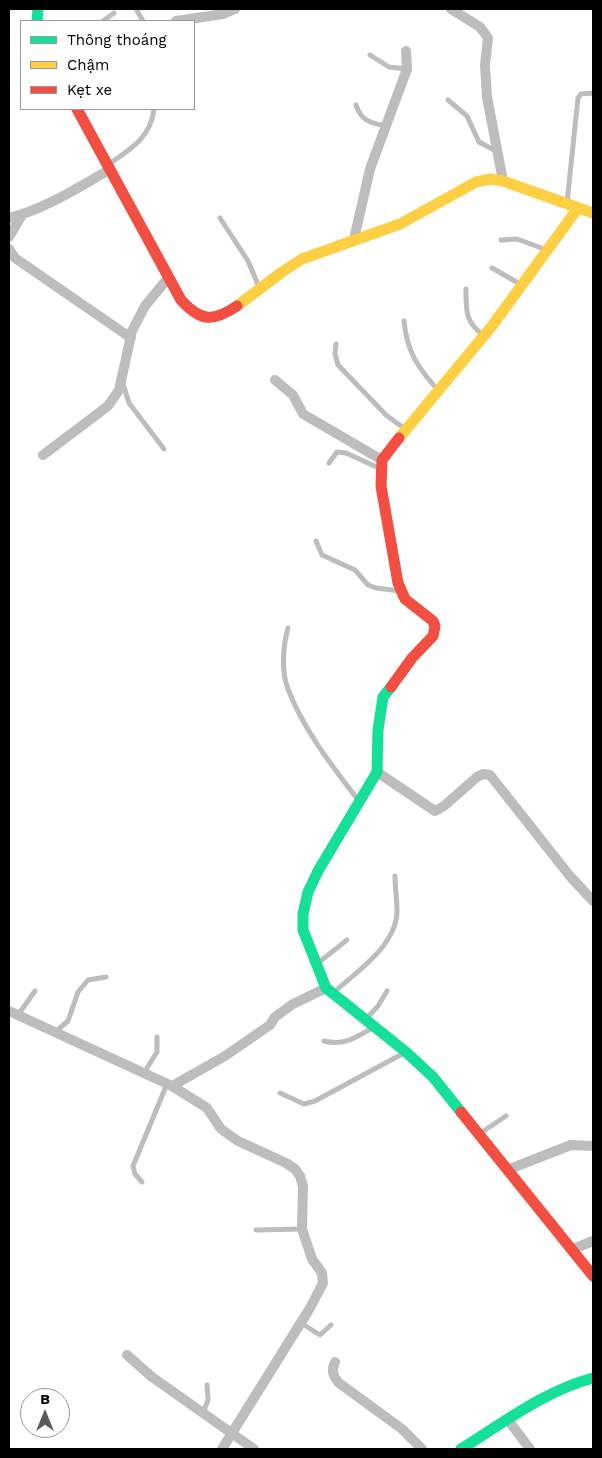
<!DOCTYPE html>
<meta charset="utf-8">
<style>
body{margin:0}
#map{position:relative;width:602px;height:1458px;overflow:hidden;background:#fff;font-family:"Work Sans",sans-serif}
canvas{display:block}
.frame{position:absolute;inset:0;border:10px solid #000;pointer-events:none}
.legend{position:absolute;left:20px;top:20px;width:175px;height:90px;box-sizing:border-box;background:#fff;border:1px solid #999;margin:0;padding:6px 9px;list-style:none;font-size:15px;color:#000}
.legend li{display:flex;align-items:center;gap:10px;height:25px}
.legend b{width:25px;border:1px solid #999}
.north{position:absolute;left:20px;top:1388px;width:50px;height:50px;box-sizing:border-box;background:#fff;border:1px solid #999;border-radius:50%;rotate:0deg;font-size:14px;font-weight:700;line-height:20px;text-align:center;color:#000}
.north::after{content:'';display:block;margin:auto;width:18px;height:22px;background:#595959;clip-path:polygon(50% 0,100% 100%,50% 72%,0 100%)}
</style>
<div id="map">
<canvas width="602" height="1458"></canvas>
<div class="frame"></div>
<ul class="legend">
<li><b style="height:6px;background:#16e098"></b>Thông thoáng</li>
<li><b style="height:6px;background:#ffcf43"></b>Chậm</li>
<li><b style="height:6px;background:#f24e42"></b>Kẹt xe</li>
</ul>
<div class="north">B</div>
</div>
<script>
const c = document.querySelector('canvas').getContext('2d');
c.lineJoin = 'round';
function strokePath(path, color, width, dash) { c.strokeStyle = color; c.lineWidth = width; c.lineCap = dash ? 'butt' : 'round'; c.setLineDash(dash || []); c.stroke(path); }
const lane = new Path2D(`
 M136 9 143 21
 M103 21 114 13
 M370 55 389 67 407 69
 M448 100 467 116 479 142 496 151
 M356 105C361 121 371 123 386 126
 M109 164C131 149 151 137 154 109
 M567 203 578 98 581 94 593 93
 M220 218 248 261 259 287
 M501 240 517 239 547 250
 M492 268 520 284
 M466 289C466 310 465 323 484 335
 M404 321C407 352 418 368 438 390
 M336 344 335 354 338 365 386 415 405 429
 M123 384 129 403 164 449
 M329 463 337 452 346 453 381 469
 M316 541 322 555 355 570 368 585 376 588 400 591
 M288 628C283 646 281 671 288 689 303 729 332 766 358 800
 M318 963 347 940
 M333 993C356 972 396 946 397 912 397 900 395 888 395 876
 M18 1015 35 991
 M366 1019 378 1006 387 991
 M55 1032 68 1021 78 992 88 980 106 977
 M324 1041C344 1046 355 1038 372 1028
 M144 1073 157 1052V1037
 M280 1093 304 1104 315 1101 404 1053
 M479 1134 506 1116
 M142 1182 135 1174 133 1166 167 1084
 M256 1230 302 1229
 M301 1323 320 1335 331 1325
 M203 1413 208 1400 207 1385`);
const street = new Path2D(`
 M451 9 480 27 488 38 485 65 487 97 503 181
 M176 21 223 14 235 9
 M9 218C45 209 77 188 109 170
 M9 237 22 215
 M354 239 370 169 407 69 406 51
 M9 249 15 258 131 338
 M275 380 293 395 303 414 382 460
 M43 455 108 406 119 390 132 331 145 306 168 278
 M377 772 435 811 444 806 477 777 483 774 490 775 569 875 593 901
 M9 1011 172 1086 207 1108 221 1129 238 1141 286 1163 295 1169 300 1176 303 1186 302 1229 312 1259 322 1273 323 1283 310 1308 222 1449
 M172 1086 225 1056 270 1025 275 1017 293 1004 326 988
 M507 1170 571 1145 593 1146
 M573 1249 593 1241
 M127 1355 152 1377 254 1449
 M335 1362C331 1371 333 1376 339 1383L402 1429 422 1449
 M508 1420 530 1449`);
const fast = new Path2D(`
 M37 21 38 9
 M391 687 383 697 378 730 377 772 318 871 308 892 303 914V930L326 988 406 1052 433 1077 461 1112
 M461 1449C503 1423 544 1391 593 1378`);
const slow = new Path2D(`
 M237 306 282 272 302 259 400 224 476 182 490 179 503 181 593 213
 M399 438 492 326 578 208`);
const jam = new Path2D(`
 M77 109 181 300C201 322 213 322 237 306
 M391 687 412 658 433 636 435 626 433 621 405 599 398 583 381 486 382 460 399 438
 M461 1112 593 1276`);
strokePath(lane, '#bdbdbd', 5);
strokePath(street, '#bdbdbd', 10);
strokePath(fast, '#16e098', 11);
strokePath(slow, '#ffcf43', 11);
strokePath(jam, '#f24e42', 11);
</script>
